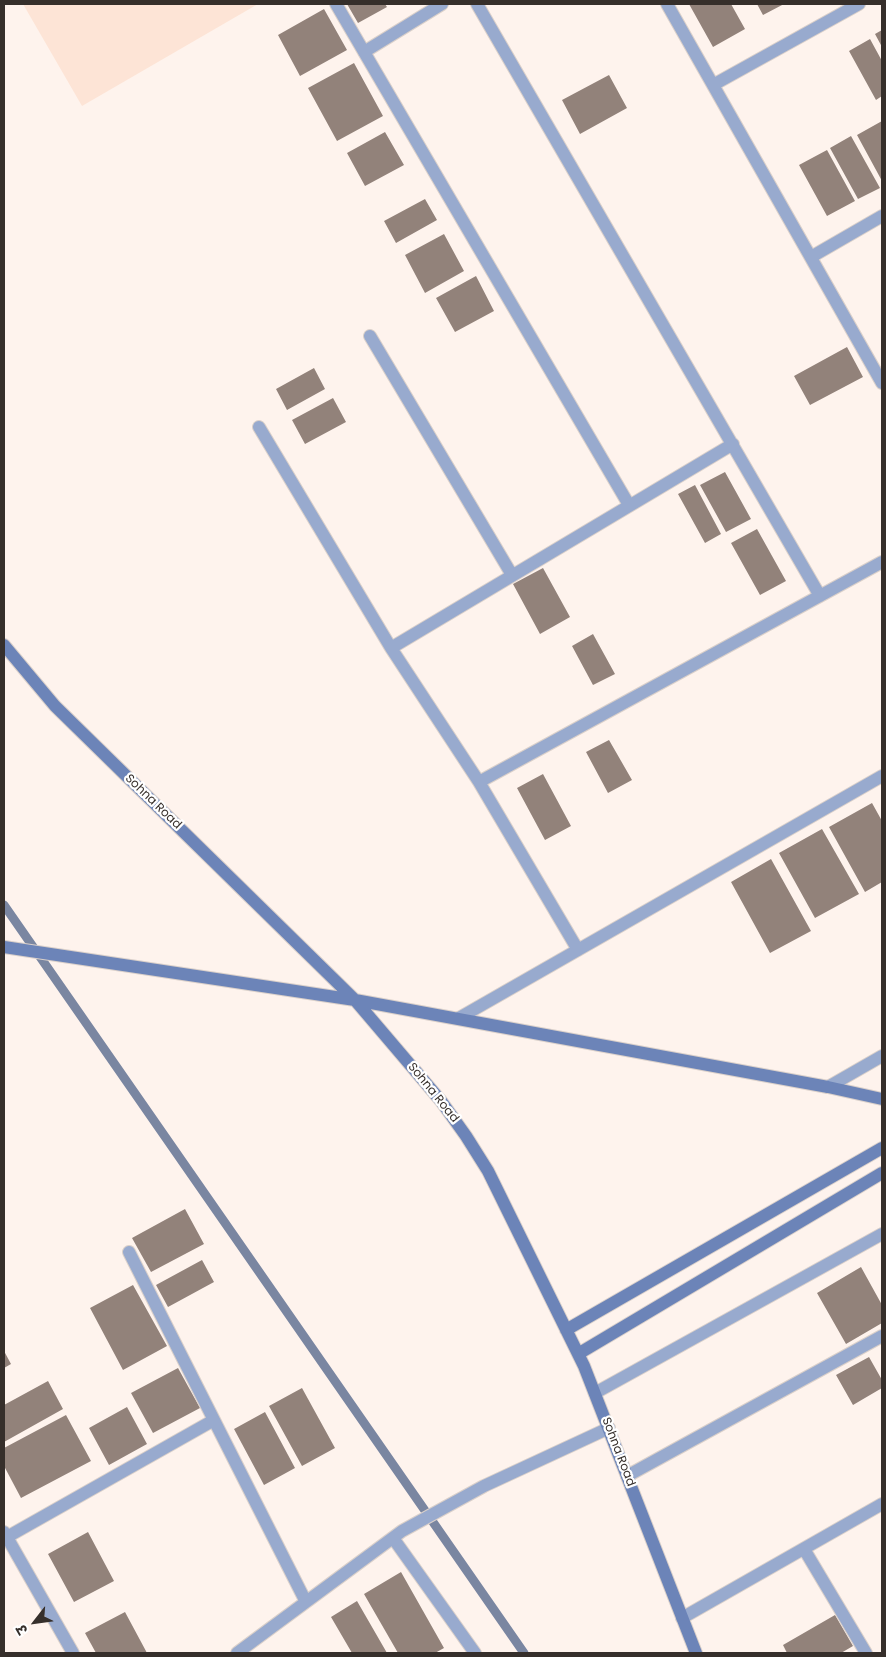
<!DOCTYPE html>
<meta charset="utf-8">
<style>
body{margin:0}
#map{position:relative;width:886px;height:1657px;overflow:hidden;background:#fef3ed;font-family:Poppins,"Noto Sans Devanagari",sans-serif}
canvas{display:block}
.frame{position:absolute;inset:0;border:5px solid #362f2b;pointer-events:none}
.north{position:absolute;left:10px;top:1597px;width:50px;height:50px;-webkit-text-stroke:4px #fff;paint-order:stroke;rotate:240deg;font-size:14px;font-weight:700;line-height:20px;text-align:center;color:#362f2b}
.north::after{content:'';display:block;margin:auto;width:18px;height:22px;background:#362f2b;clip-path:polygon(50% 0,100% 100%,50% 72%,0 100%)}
</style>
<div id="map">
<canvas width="886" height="1657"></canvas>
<div class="frame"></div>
<div class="north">उ</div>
</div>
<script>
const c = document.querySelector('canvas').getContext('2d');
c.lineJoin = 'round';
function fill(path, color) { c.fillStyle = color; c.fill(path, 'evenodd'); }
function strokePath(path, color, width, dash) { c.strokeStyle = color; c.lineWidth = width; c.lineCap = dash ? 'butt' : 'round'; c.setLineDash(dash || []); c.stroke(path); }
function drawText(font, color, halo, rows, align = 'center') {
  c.font = font + ' Poppins,sans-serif'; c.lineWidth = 4.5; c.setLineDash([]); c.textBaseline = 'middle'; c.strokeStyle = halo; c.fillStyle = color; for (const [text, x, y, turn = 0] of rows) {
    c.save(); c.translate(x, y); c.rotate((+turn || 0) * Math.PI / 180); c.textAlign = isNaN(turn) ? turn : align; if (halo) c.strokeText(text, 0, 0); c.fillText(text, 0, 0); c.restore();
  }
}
const built = new Path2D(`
 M23 4H258L82 106Z`);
const stream = new Path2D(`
 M4 905 524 1653`);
const building = new Path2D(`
 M347 4H385L387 7 358 23Z
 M689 4H731L745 29 713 47Z
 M757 4H784L763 15Z
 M324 9 347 50 300 76 278 35Z
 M882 30V47L875 34Z
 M870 39 882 61V96L876 100 849 51Z
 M354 63 383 116 337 141 308 88Z
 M609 75 627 108 580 134 562 100Z
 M882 121V181L857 135Z
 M385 132 404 165 365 186 347 153Z
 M851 136 880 188 858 199 830 148Z
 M827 150 855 201 827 216 799 165Z
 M425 199 437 220 396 243 384 221Z
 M444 234 464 271 425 293 405 255Z
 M476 276 494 311 455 332 436 298Z
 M847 347 863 377 810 405 794 376Z
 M314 368 325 389 287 410 276 389Z
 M333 398 346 422 305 444 292 420Z
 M725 472 751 519 726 532 700 485Z
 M695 485 721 534 705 543 678 494Z
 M757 529 786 581 760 595 731 543Z
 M543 568 570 617 540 634 513 584Z
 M593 634 615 674 593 685 572 646Z
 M609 740 632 780 608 793 586 752Z
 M543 774 571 826 545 840 517 788Z
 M872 803 882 821V882L865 892 829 827Z
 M822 829 859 894 815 918 779 853Z
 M771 859 811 931 770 953 731 882Z
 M185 1209 204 1244 151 1272 132 1238Z
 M202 1260 214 1282 168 1307 156 1285Z
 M861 1267 882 1305V1323L846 1344 817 1293Z
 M133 1285 167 1346 123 1370 90 1308Z
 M4 1351 11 1364 4 1368Z
 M869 1357 882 1380V1388L853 1405 836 1375Z
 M178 1368 200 1408 153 1433 131 1393Z
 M48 1381 63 1409 4 1442V1405Z
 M302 1388 335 1448 302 1466 269 1406Z
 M127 1407 147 1444 109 1465 89 1428Z
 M265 1412 295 1468 264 1485 234 1429Z
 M66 1415 91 1461 21 1498 4 1466V1448Z
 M88 1532 114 1581 74 1602 48 1554Z
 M401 1572 444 1648 435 1653H398L364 1594Z
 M357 1601 387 1653H352L331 1617Z
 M125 1612 147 1653H96L85 1633Z
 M835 1615 853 1646 841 1653H787L783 1645Z`);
const street = new Path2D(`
 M336 4 629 505
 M477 4 820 596
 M667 4 882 383
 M364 52 442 4
 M713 85 859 4
 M811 257 882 216
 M370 336 512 575
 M259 427 391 648
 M479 782 882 562
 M578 950 479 782 391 648 733 444
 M459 1018 882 776
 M828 1087 882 1056
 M129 1252 306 1602
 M595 1393 882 1234
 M627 1476 882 1336
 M4 1532 73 1653
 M7 1537 214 1420
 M393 1538 475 1653
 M804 1549 866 1653
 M682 1618 882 1504
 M237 1653 402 1531 484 1486 609 1428`);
const secondary = new Path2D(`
 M4 645 55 706 355 1000 441 1101 466 1136 488 1171 584 1366 696 1653
 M4 947 355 1000 828 1087 882 1099
 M566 1330 882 1148
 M578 1354 882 1173`);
const streetNames = [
 ["Sohna Road",153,802,44],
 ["Sohna Road",433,1093,51],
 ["Sohna Road",618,1452,69]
];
fill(built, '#fde4d6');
strokePath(stream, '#7a86a1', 9);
fill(building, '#92827a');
strokePath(street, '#dad0ca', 14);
strokePath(secondary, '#dad0ca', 14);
strokePath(street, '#98aace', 12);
strokePath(secondary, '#6c84b8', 12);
drawText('12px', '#362f2b', '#fff', streetNames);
</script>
